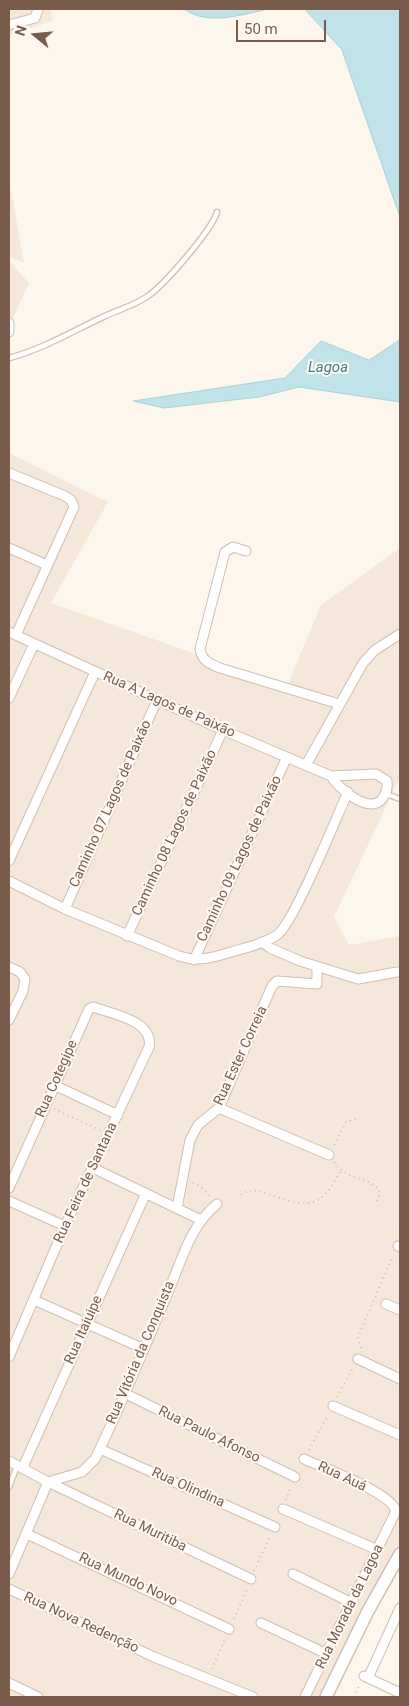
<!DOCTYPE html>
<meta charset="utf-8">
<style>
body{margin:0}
#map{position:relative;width:409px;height:1706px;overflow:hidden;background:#fdf6ec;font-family:Roboto,sans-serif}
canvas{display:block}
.frame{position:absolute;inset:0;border:10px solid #7a5c4d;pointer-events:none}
.north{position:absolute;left:10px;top:10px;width:50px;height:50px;-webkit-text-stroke:4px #fffaf3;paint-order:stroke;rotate:287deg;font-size:14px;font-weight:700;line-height:20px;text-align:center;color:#7a5c4d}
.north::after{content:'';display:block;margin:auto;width:18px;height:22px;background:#7a5c4d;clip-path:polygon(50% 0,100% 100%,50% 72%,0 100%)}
.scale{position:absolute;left:236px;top:20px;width:90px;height:22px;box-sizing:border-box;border:2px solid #7a5c4d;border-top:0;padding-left:6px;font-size:15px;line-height:18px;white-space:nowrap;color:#7a5c4d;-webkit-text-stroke:4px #fffaf3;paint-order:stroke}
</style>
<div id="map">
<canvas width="409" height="1706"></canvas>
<div class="frame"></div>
<div class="north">N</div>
<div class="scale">50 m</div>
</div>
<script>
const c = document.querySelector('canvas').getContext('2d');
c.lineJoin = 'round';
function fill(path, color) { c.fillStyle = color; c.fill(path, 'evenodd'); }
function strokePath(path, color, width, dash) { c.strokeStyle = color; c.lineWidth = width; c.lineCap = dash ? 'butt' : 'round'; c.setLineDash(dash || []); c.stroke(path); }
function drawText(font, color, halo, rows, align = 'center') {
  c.font = font + ' Roboto,sans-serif'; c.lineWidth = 4; c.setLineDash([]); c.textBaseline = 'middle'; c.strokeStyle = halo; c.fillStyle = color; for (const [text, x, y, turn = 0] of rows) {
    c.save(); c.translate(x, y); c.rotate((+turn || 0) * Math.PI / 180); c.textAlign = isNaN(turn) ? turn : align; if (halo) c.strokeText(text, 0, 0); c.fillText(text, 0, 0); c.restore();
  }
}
const residential = new Path2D(`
 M9 9H50L53 20 9 36Z
 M9 179 24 263 9 257Z
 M9 261 29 283 9 327Z
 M9 453 108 502 51 603 287 686 321 605 400 548V777L334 917 349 945 400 936V1545L392 1563 367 1602 318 1697H9Z`);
const water = new Path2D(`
 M184 9H268C241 15 207 26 184 9Z
 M305 9H400V217L342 50Z
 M400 340V402L299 387 259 397 164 408 133 401 285 378 321 341 369 360Z`);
const path = new Path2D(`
 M54 1109 100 1130
 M334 1145 346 1122 356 1119
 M334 1162C345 1179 364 1176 379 1189L380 1194 376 1203
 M193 1183 200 1186 210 1197
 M241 1195C258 1178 297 1218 322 1197 330 1191 335 1180 340 1172
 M361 1348 358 1337 393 1256
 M337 1397 353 1368
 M309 1450 328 1415
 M286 1500 291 1486
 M254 1571 270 1536
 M234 1619 247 1589
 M212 1669 225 1639
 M354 1697 359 1686`);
const service = new Path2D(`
 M9 358C43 349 71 332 103 317 117 310 134 306 148 296 164 285 212 230 217 212
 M386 794 400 799
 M9 1487 17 1466`);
const minor = new Path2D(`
 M9 25 35 18 38 9
 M9 323V332
 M9 473 65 496 71 500 74 507 16 635
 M9 548 47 565
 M246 551 233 547 225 552 200 649C202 661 210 664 220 668L339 704
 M9 632 223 730 331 776C338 788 369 815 382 799 387 793 388 788 387 781L376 774 331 776
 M9 698 34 644
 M306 765 363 663 375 650 400 634
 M9 861 95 672
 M9 881 65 909 179 956C197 962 212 958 231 952 245 948 264 944 277 935 294 923 336 818 348 792
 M65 909 157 700
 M127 936 223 730
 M262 942 270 948 300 961 358 979 397 972
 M194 960 287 757
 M9 967 20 972 25 979 23 991 9 1020
 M54 1085 118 1115
 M219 1108 329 1155
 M93 1168 201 1220
 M9 1188 89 1009 93 1007C113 1014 154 1021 149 1047L65 1226 9 1357
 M9 1201 65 1226
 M177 1208 190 1140 198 1125 219 1108 272 986 277 981 317 984V968
 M398 1246 400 1247
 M34 1300 144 1349
 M386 1304 400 1310
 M358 1359 400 1379
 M124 1393 295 1477
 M333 1406 400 1435
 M100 1449 275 1527
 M304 1459C323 1468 391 1492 396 1511L305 1697
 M9 1461 48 1482 251 1579
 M23 1467 146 1193
 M48 1482 82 1472 95 1459C121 1406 143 1351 166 1297 181 1264 188 1228 217 1204
 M283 1509 378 1550
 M27 1534 229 1629
 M9 1574 48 1482
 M293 1574 352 1603
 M9 1589 154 1657 253 1697
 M261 1623 327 1654
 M364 1676 400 1693
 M368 1678 400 1608
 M9 1683 38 1697`);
const tertiary = new Path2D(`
 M326 1697 368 1611 400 1554`);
const streetNames = [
 ["Rua A Lagos de Paixão",169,705,24],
 ["Caminho 07 Lagos de Paixão",111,804,-66],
 ["Caminho 08 Lagos de Paixão",175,833,-65],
 ["Caminho 09 Lagos de Paixão",240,859,-65],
 ["Rua Ester Correia",241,1056,-65],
 ["Rua Cotegipe",57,1079,-66],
 ["Rua Feira de Santana",86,1183,-65],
 ["Rua Itaiuipe",84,1330,-66],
 ["Rua Vitória da Conquista",141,1353,-67],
 ["Rua Paulo Afonso",209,1435,26],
 ["Rua Auá",342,1477,25],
 ["Rua Olindina",188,1488,24],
 ["Rua Muritiba",150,1531,26],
 ["Rua Mundo Novo",128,1580,25],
 ["Rua Morada da Lagoa",350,1607,-64],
 ["Rua Nova Redenção",81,1623,25]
];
const waterNames = [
 ["Lagoa",328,368]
];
fill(residential, '#f5e8da');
fill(water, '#bfe3e8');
strokePath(water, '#a5d3da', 1);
strokePath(service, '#d1beb0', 7);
strokePath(minor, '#d1beb0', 11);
strokePath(tertiary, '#d1beb0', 14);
strokePath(path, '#d9b8a5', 2, [1, 4]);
strokePath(service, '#fff', 4.5);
strokePath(minor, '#fff', 9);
strokePath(tertiary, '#fff', 11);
drawText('14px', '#7a5c4d', '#fffaf3', streetNames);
drawText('italic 15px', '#437c86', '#fffaf3', waterNames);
</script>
